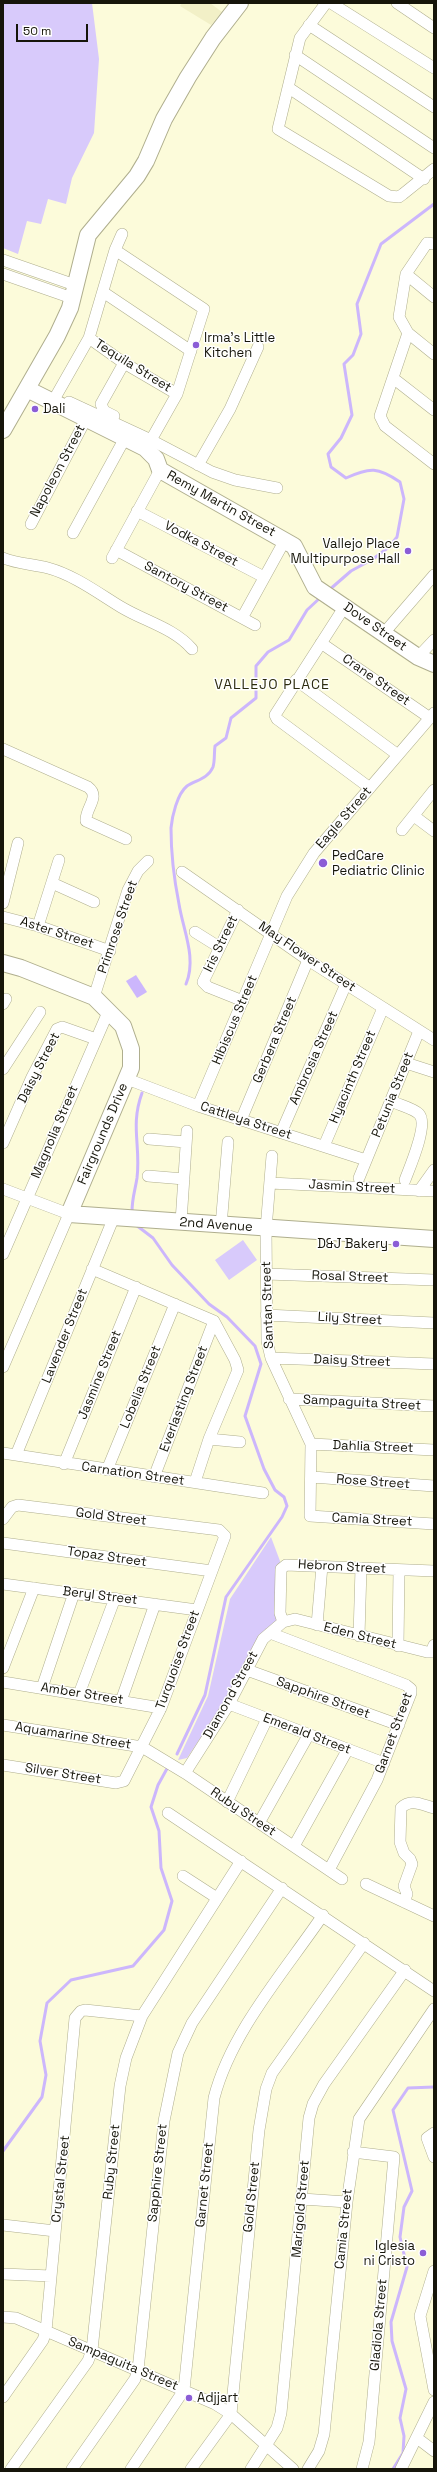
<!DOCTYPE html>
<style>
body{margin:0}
#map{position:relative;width:437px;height:2472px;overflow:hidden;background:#fcfbda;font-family:"Space Grotesk",sans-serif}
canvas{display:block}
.frame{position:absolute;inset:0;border:4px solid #16150a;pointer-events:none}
.scale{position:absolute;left:16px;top:24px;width:72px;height:18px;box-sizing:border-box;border:2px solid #16150a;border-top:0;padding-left:5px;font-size:12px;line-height:14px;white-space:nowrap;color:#16150a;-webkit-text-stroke:3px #fff;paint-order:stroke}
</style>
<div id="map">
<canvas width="437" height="2472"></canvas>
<div class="frame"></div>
<div class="scale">50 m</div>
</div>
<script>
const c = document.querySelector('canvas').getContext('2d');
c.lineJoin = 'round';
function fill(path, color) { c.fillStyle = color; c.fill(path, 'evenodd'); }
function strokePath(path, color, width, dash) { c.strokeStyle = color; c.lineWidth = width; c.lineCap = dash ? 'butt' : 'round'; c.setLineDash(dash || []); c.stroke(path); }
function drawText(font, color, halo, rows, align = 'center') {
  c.font = font + ' "Space Grotesk",sans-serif'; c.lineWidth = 3; c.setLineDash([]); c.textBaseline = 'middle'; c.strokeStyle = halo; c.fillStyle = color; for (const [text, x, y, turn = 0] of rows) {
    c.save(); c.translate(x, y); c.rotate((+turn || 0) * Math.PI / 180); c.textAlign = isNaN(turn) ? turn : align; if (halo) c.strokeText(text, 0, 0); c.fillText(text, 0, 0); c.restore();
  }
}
const built = new Path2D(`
 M182 3H210L222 12 211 25 180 6Z`);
const green = new Path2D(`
 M3 3H92L99 59 94 133 72 178 66 204 48 199 41 224 27 221 18 254 3 248Z
 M243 1240 257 1260 229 1280 215 1260Z
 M271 1537 280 1561 275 1614 279 1622 187 1758 178 1760 208 1696 230 1599Z`);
const water = new Path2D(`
 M136 975 147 992 137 998 126 981Z`);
const stream = new Path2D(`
 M328 591 351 571 373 559 389 547 397 537 404 499 400 482C378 467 370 467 346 478L331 467 328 454 341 438 352 415 344 364 353 355 361 334 357 304 381 244 434 204
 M186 984C197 958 183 930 179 904 174 879 171 853 171 828 172 817 177 794 187 786 196 780 208 779 213 767 215 761 214 752 215 746L226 738 231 718 256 698V666L268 652 289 640 307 610 321 597
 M132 1212C132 1198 135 1191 137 1178 141 1146 130 1126 142 1093
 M136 1225 153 1238 172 1265 209 1304 227 1317 255 1346 261 1364 245 1416 264 1469 275 1490 284 1497 287 1506 282 1517 226 1597 205 1695 177 1754
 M3 2151 42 2097 46 2075 40 2041 47 2003 71 1980 133 1966 164 1930 172 1901 161 1868 159 1831 151 1807 158 1785 169 1765
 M393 2469 403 2453 404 2436 400 2418 406 2389 392 2341 391 2322 407 2267 400 2237 404 2207 412 2191 393 2110 408 2088 434 2087`);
const street = new Path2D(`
 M326 3 300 38 278 129 389 196 399 197 403 194 434 169
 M331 3 434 68
 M397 3 434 28
 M309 25 434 107
 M295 55 434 148
 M289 88 424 179
 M434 244 427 243 406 274 399 317 408 333 380 416 385 426 434 464
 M115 250 204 309 177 394 151 440
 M3 260 75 285
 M3 274 72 298
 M406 274 434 297
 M103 292 191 351
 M408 333 434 354
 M89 338 124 363 177 394
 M393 378 434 410
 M69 402 151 440 212 472 235 480 277 488
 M52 403 89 338 115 250 122 234
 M114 416 104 411 101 404 124 363
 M198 465 230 409 258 347
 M137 511 264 577
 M31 524 86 419
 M73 533 125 438
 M116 550 255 625
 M3 558C18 564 33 564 48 568 74 575 98 593 121 607 144 621 174 628 192 649
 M112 558 160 470
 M345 606 275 715 277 719 370 788
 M242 618 285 540
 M384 633 434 575
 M321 643 430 718
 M418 657 434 640
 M296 680 398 755
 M3 749 88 787C101 797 85 808 86 821L126 839
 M414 816 434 831
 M402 830 434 790
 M182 872 308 960 434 1040
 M52 883 94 902
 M3 903 18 843
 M238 910 203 982 208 987 243 1001
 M3 917 38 926 110 951
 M38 926 59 860
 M195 932 219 947
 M94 997 128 890 138 871 148 861
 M3 1004 6 999
 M406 1063 434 1072
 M3 1069 40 1012
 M127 1079 198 1106 366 1160
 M391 1101C399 1105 413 1108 419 1114 429 1124 409 1169 405 1180
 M198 1106 287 896 314 853 434 713
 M241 1120 308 960
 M281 1133 346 984
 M149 1139 186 1142
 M3 1143 32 1077 57 1029 62 1027 96 1039
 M324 1146 383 1008
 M272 1156 266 1229 267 1341 271 1358 311 1444 310 1516 434 1524
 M148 1176 184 1179
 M359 1178 419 1031
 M270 1183 434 1191
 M3 1189 69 1214 3 1367
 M419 1191 434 1170
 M181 1222 187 1131
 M221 1226 228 1142
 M3 1254 109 1010
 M92 1269 214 1321
 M266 1274 434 1280
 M266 1315 434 1323
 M271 1358 434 1364
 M289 1399 434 1406
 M209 1439 240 1442
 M311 1444 434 1450
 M3 1453 263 1493
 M16 1455 114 1217
 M64 1464 136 1287
 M107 1470 175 1304
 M154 1477 214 1321
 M312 1477 434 1486
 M195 1482 209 1439 238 1370 235 1360 214 1321
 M3 1519 12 1507 18 1505 219 1530 225 1536 161 1708 124 1781 116 1783 3 1765
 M3 1543 212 1571
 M3 1584 197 1610
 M283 1622 280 1613 281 1569 286 1565 434 1571
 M317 1625 322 1566
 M270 1633 406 1685 411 1689V1693L377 1780 329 1870
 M359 1636 361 1568
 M398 1646 399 1570
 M3 1668 34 1588
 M247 1670 399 1725
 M3 1682 161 1708
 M42 1688 74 1593
 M79 1694 115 1598
 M121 1701 155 1604
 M229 1704 384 1763
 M3 1725 142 1747 185 1773 342 1879
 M185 1773 229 1704 263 1639 283 1622 295 1619 427 1652H431L434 1645
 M227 1802 267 1719
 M168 1813 434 1991
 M259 1823 309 1734
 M294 1846 348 1749
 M183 1876 217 1898
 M366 1884 434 1916
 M404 1902 407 1894 404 1886 412 1864 410 1859 404 1853 400 1842 401 1808C411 1798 422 1805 434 1808
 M434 2133 427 2138 434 2157
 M353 2152 394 2157 369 2442 362 2469
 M302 2199 347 2202
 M3 2225 55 2231
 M434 2271 420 2316 434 2390
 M3 2274 51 2276
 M3 2317 16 2318 215 2404 231 2414 293 2469
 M3 2397 43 2340 46 2331 75 2018 81 2011 85 2010 142 2016
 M417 2438 434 2451
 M11 2469 88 2361 92 2350 120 2086 126 2058 142 2016 241 1861
 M72 2469 135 2379 138 2370 164 2121 178 2053 192 2023 282 1888
 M131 2469 184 2390 214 2098C231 2032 284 1972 323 1915
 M191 2469 231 2414 259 2130 266 2089 272 2073 364 1943
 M251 2469 277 2428 281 2413 309 2118 313 2104 324 2084 405 1970
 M308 2469 319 2451 324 2434 347 2202 359 2119 434 2009
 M401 2469 434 2402`);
const secondary = new Path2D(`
 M27 389 145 448 156 459 160 470 294 546 315 587 418 657 434 664
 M3 430 57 336 70 308 88 235 137 176 146 161 164 119 188 77 213 38 240 3
 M3 963 21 968 94 997 123 1026 131 1049V1068L69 1214 434 1239`);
const markers = [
 [196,345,4,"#8b5dd6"],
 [35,409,4,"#8b5dd6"],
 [408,551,4,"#8b5dd6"],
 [323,863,5,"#8b5dd6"],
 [396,1244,4,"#8b5dd6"],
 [423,2253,4,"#8b5dd6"],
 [189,2398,4,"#8b5dd6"]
];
const poiNames = [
 ["Irma's Little",204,338],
 ["Kitchen",204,353],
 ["Dali",43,409],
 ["Vallejo Place",400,544,"right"],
 ["Multipurpose Hall",400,559,"right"],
 ["PedCare",332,856],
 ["Pediatric Clinic",332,871],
 ["D&J Bakery",388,1244,"right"],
 ["Iglesia",415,2246,"right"],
 ["ni Cristo",415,2261,"right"],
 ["Adjjart",197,2398]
];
const streetNames = [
 ["Tequila Street",133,366,32],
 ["Napoleon Street",58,471,-62],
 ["Remy Martin Street",221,504,29],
 ["Vodka Street",201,544,28],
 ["Santory Street",186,587,28],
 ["Dove Street",375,627,35],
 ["Crane Street",376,680,35],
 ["Eagle Street",344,818,-49],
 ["Primrose Street",118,927,-71],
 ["Aster Street",57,933,18],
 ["Iris Street",221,944,-64],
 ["May Flower Street",307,957,34],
 ["Hibiscus Street",235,1020,-67],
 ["Gerbera Street",275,1040,-67],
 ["Ambrosia Street",314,1058,-66],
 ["Daisy Street",39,1068,-63],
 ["Hyacinth Street",353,1077,-67],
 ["Petunia Street",393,1095,-68],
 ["Cattleya Street",246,1121,18],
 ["Magnolia Street",55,1132,-67],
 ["Fairgrounds Drive",103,1134,-67],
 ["Jasmin Street",352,1187,3],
 ["2nd Avenue",216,1225,4],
 ["Rosal Street",350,1277,2],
 ["Santan Street",268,1305,-92],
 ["Lily Street",350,1319,3],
 ["Lavender Street",65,1336,-68],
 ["Daisy Street",352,1361,2],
 ["Jasmine Street",100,1375,-68],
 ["Lobelia Street",141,1387,-68],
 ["Everlasting Street",184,1399,-69],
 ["Sampaguita Street",362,1403,3],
 ["Dahlia Street",373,1447,2],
 ["Carnation Street",133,1474,8],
 ["Rose Street",373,1482,4],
 ["Gold Street",111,1517,7],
 ["Camia Street",372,1520,3],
 ["Topaz Street",107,1557,8],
 ["Hebron Street",342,1567,3],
 ["Beryl Street",100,1596,7],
 ["Eden Street",360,1636,14],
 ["Turquoise Street",178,1660,-70],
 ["Amber Street",82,1694,9],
 ["Diamond Street",231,1695,-61],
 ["Sapphire Street",323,1698,20],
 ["Garnet Street",394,1733,-70],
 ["Emerald Street",307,1734,21],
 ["Aquamarine Street",73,1736,9],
 ["Silver Street",63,1774,9],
 ["Ruby Street",243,1812,34],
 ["Ruby Street",112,2162,-84],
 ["Sapphire Street",158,2173,-84],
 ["Crystal Street",61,2179,-84],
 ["Garnet Street",205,2185,-84],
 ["Gold Street",252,2197,-84],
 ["Marigold Street",301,2209,-85],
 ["Camia Street",344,2229,-84],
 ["Gladiola Street",379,2325,-85],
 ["Sampaguita Street",123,2364,23]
];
const neighbourhoodNames = [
 ["VALLEJO PLACE",272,685]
];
fill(built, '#f2f0c7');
fill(green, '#d8cafb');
fill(water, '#ccb6fc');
strokePath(stream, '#ccb6fc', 3);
strokePath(street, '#afae8e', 12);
strokePath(secondary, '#afae8e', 18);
strokePath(street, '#fff', 11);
strokePath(secondary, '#fff', 16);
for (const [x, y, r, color] of markers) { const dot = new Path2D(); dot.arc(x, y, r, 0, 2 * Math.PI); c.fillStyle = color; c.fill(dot); strokePath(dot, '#fff', 1.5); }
drawText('13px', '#16150a', '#fff', poiNames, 'left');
drawText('13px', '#16150a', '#fff', streetNames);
c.letterSpacing = '1px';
drawText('14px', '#2d2c10', '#fff', neighbourhoodNames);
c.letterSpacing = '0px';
</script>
